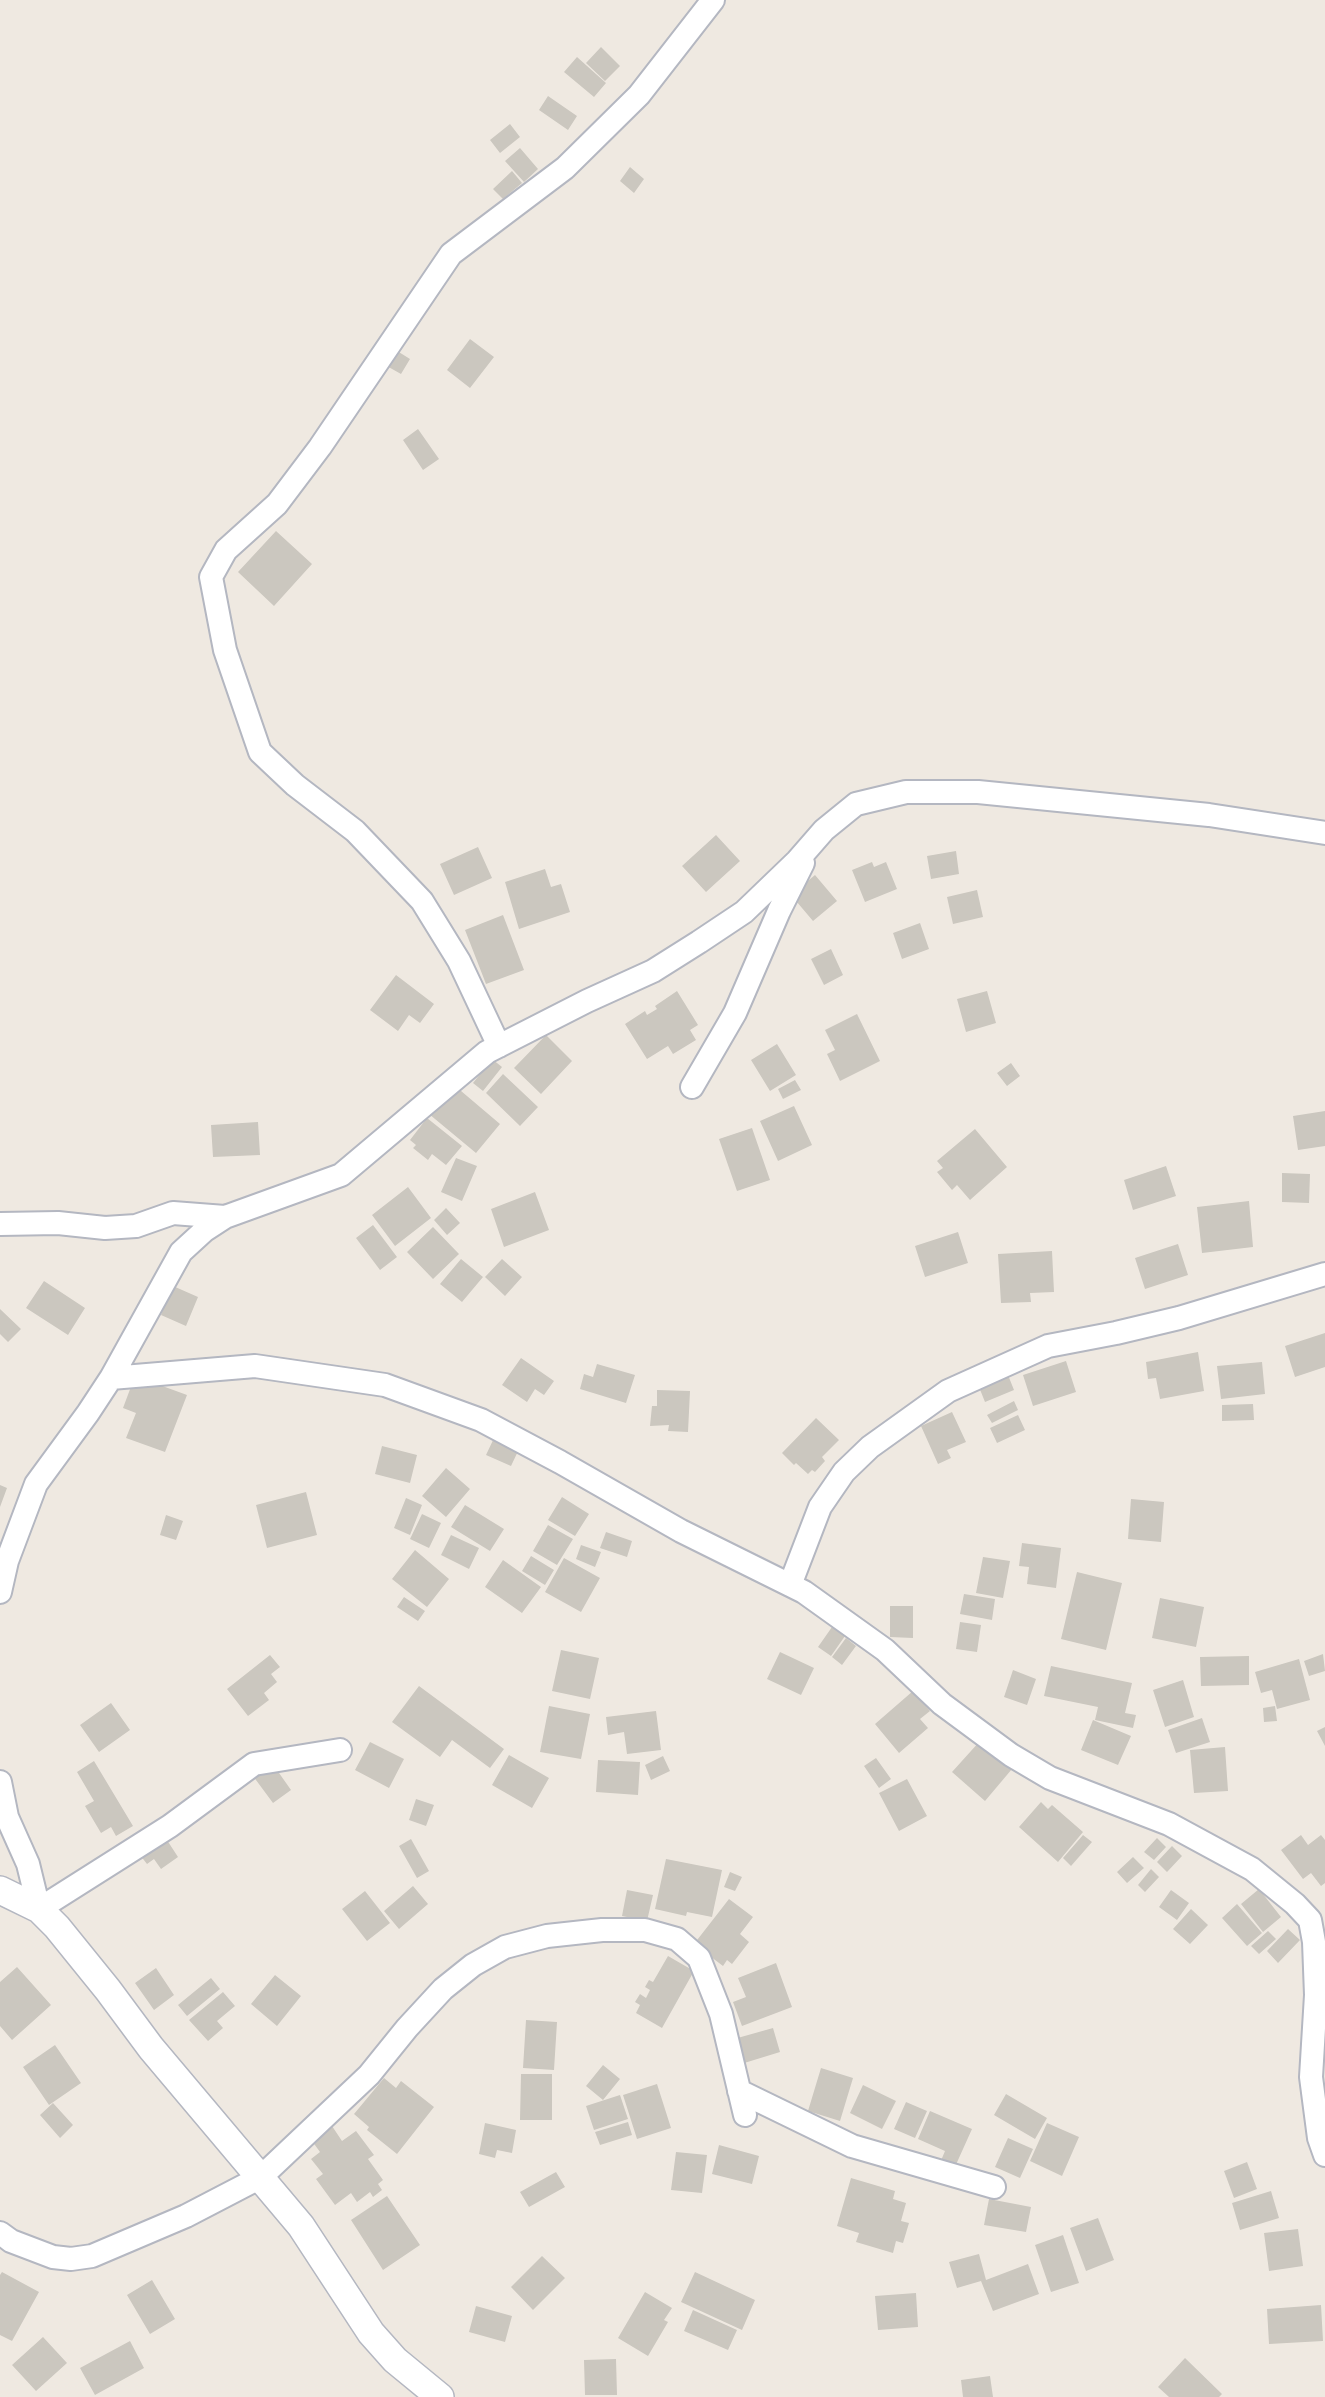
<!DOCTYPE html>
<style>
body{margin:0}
canvas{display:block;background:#efe9e1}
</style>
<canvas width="1325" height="2397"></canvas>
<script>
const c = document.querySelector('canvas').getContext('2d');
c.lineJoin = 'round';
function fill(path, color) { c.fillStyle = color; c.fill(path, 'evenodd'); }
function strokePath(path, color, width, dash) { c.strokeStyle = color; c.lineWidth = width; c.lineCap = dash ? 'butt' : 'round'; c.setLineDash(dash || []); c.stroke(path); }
const building = new Path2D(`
 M601 47 620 66 605 81 586 63Z
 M577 57 606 83 594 97 564 72Z
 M548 96 577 116 568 130 539 110Z
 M510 124 520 137 500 153 490 140Z
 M520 148 538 169 524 182 505 161Z
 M630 167 644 179 634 193 620 181Z
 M512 171 522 183 503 199 493 189Z
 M470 339 494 357 470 388 447 370Z
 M394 349 410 359 401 374 385 365Z
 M418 429 439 459 423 470 403 440Z
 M276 531 312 564 274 606 238 572Z
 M716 835 740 861 706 892 682 866Z
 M478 847 492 878 454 895 440 864Z
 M956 851 959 874 931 879 927 856Z
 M872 862 874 867 886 862 897 889 865 902 852 870Z
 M545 869 551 887 561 884 570 912 519 929 505 882Z
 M815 875 837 901 813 921 791 895Z
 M977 890 983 917 953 924 947 897Z
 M503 915 524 970 486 984 465 930Z
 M920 923 929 949 902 959 893 933Z
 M831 949 843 975 824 985 811 959Z
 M396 975 434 1004 420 1023 409 1015 398 1031 370 1010Z
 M677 991 698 1025 690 1030 696 1040 673 1054 668 1046 647 1059 625 1024 645 1011 647 1015 657 1009 655 1006Z
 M987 991 996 1023 966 1032 957 999Z
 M857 1014 880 1061 840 1081 827 1054 835 1050 825 1030Z
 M546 1035 572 1061 541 1094 514 1068Z
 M777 1044 796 1075 770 1091 751 1060Z
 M492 1059 502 1067 483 1091 473 1083Z
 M1011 1063 1020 1076 1007 1086 997 1073Z
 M503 1074 538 1107 520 1126 486 1093Z
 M795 1080 801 1090 783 1099 778 1089Z
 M454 1085 500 1124 476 1153 429 1114Z
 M794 1106 812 1145 778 1161 760 1121Z
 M1325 1111V1146L1298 1150 1293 1116Z
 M427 1118 462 1146 446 1165 432 1154 428 1160 413 1148 416 1145 410 1140Z
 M258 1122 260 1155 213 1157 211 1125Z
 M752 1128 770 1180 737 1191 719 1139Z
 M975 1129 1007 1167 970 1200 957 1185 952 1190 937 1172 943 1168 937 1161Z
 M456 1158 477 1166 462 1201 441 1192Z
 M1166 1166 1176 1196 1133 1210 1124 1180Z
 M1282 1173 1310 1174 1309 1203 1282 1202Z
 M408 1187 431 1218 395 1246 372 1215Z
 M535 1192 549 1230 504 1247 491 1209Z
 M1249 1201 1253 1247 1202 1253 1197 1207Z
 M446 1208 460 1223 447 1235 434 1220Z
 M373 1225 397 1257 380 1270 356 1238Z
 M433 1227 459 1254 433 1279 407 1252Z
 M958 1232 968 1263 925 1277 915 1246Z
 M1178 1244 1188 1275 1145 1289 1135 1258Z
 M1052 1251 1054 1292 1030 1293 1031 1302 1001 1303 998 1254Z
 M461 1259 483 1277 462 1302 440 1284Z
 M502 1259 522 1277 505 1296 485 1277Z
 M44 1281 85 1308 68 1335 26 1308Z
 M173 1286 198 1297 186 1326 161 1315Z
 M0 1309 21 1329 8 1342 0 1334Z
 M1325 1333V1367L1295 1377 1285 1346Z
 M1198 1352 1204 1391 1160 1399 1156 1378 1148 1379 1146 1362Z
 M521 1358 554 1381 544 1395 535 1389 527 1402 502 1385Z
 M1066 1361 1076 1392 1033 1406 1023 1375Z
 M1262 1362 1265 1394 1221 1399 1217 1366Z
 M597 1364 635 1375 626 1403 580 1389 584 1374 593 1377Z
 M1006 1370 1014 1390 985 1402 977 1382Z
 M135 1376 187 1395 165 1452 126 1438 136 1413 123 1408Z
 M657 1390 690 1391 688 1432 668 1431 669 1425 650 1426 652 1406H657Z
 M1014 1401 1018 1410 992 1423 987 1415Z
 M1253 1404 1254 1420 1222 1421V1405Z
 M952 1412 966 1442 947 1450 951 1458 938 1464 921 1426Z
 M1018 1415 1025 1430 997 1443 990 1428Z
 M816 1418 839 1440 822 1457 825 1461 815 1472 812 1470 808 1474 796 1463 794 1465 782 1453Z
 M495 1436 520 1447 511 1466 486 1455Z
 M382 1446 417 1455 410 1483 375 1474Z
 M446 1468 470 1489 446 1517 422 1496Z
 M0 1485 7 1488 0 1507Z
 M306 1492 317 1535 267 1548 256 1505Z
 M562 1497 589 1514 575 1536 548 1520Z
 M406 1498 422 1505 410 1535 394 1528Z
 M1131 1499 1164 1502 1161 1542 1128 1539Z
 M465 1505 504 1529 490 1551 451 1527Z
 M422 1514 441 1523 429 1548 410 1539Z
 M166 1515 183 1521 176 1540 160 1535Z
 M548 1525 573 1539 557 1565 533 1551Z
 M606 1532 632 1541 627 1557 600 1548Z
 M451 1535 479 1548 469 1569 441 1555Z
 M1022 1543 1061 1548 1056 1588 1027 1584 1029 1567 1019 1566Z
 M581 1545 601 1552 595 1567 576 1559Z
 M415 1550 449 1579 427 1607 392 1579Z
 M531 1556 554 1570 545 1585 522 1571Z
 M983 1557 1010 1561 1003 1598 976 1593Z
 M564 1558 600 1578 581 1612 545 1592Z
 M503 1560 541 1587 522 1613 485 1587Z
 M1077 1572 1122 1583 1106 1650 1061 1639Z
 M964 1594 995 1599 992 1620 960 1614Z
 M404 1597 425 1611 418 1621 397 1607Z
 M1160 1598 1204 1607 1196 1647 1152 1638Z
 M890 1606H913V1638L890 1637Z
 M960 1622 981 1625 977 1652 956 1649Z
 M832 1627 845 1636 831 1656 818 1647Z
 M846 1638 856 1646 842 1665 832 1657Z
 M561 1650 599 1658 590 1699 552 1691Z
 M780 1652 814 1668 801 1695 767 1679Z
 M1323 1654 1325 1671 1309 1676 1304 1661Z
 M270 1655 280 1667 271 1674 277 1682 264 1693 269 1700 248 1716 227 1689Z
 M1249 1656V1685L1201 1686 1200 1657Z
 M1299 1659 1310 1700 1277 1709 1272 1690 1261 1693 1255 1672Z
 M1051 1666 1132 1683 1125 1713 1136 1715 1133 1728 1095 1720 1098 1707 1044 1696Z
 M1013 1670 1036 1679 1027 1705 1004 1697Z
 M1183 1680 1194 1717 1165 1727 1153 1690Z
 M419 1686 504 1749 490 1768 452 1740 440 1757 392 1722Z
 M913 1691 930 1711 920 1719 928 1728 899 1753 875 1724Z
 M111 1703 130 1730 99 1752 80 1725Z
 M549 1706 590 1714 581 1759 540 1752Z
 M1275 1706 1277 1721 1264 1722 1263 1708Z
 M656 1711 661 1750 627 1754 624 1732 608 1735 606 1717Z
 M1202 1718 1210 1742 1176 1753 1168 1730Z
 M1093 1720 1131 1736 1118 1765 1081 1750Z
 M1325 1727V1746L1317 1731Z
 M980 1741 1012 1769 985 1801 952 1772Z
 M370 1742 404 1759 389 1788 355 1770Z
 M1225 1747 1228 1791 1194 1793 1190 1750Z
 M509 1755 549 1778 532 1808 492 1785Z
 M663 1756 670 1771 651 1780 645 1765Z
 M876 1758 891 1779 879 1788 864 1766Z
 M598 1760 640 1762 638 1795 596 1792Z
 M94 1761 133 1826 116 1836 111 1827 101 1833 85 1806 94 1801 77 1772Z
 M272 1763 291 1790 273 1803 253 1776Z
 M907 1779 927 1816 899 1831 879 1793Z
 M416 1799 434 1805 426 1826 409 1820Z
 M1041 1802 1048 1809 1052 1805 1083 1832 1058 1862 1019 1827Z
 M1083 1835 1092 1842 1071 1866 1063 1858Z
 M1301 1835 1308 1845 1321 1835 1325 1840V1883L1321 1886 1311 1873 1303 1879 1281 1850Z
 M165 1837 178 1857 161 1869 154 1859 147 1864 140 1855Z
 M1157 1838 1166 1847 1154 1860 1144 1852Z
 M411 1839 429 1871 417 1878 399 1846Z
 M1172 1846 1182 1856 1167 1872 1157 1862Z
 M1133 1857 1144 1868 1127 1883 1117 1872Z
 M666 1859 722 1870 712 1917 687 1912 686 1916 655 1909Z
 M1151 1869 1159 1877 1145 1892 1138 1885Z
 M730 1872 742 1877 735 1891 724 1887Z
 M413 1886 428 1904 399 1929 384 1911Z
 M1259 1889 1281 1917 1263 1932 1241 1904Z
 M627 1890 653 1895 647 1921 622 1916Z
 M1171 1890 1189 1903 1177 1920 1159 1907Z
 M365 1891 390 1923 367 1941 342 1909Z
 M729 1899 753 1917 740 1934 749 1942 732 1964 727 1960 723 1966 694 1944Z
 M1237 1904 1262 1933 1247 1946 1222 1918Z
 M1191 1909 1208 1925 1190 1944 1173 1929Z
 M1288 1929 1300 1940 1278 1963 1267 1951Z
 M1268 1931 1276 1939 1259 1954 1251 1946Z
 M668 1956 694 1971 662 2028 636 2013 640 2005 635 2002 640 1994 646 1998 650 1990 645 1987 649 1980 653 1982Z
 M776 1963 792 2007 742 2026 733 2002 746 1997 738 1978Z
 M17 1967 51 2005 12 2040 0 2026V1982Z
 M156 1968 174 1995 154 2010 135 1983Z
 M275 1975 301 1996 277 2026 251 2004Z
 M211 1978 220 1989 187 2016 178 2005Z
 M223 1992 235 2006 217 2021 223 2028 208 2041 189 2020Z
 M526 2020 557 2022 554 2070 523 2068Z
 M773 2028 780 2052 741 2064 734 2039Z
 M55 2045 81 2083 49 2105 23 2067Z
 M603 2065 620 2079 603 2100 586 2086Z
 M821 2068 853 2078 840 2121 808 2111Z
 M521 2074H552V2120H520Z
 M384 2078 396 2088 401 2081 434 2107 397 2154 367 2130 369 2127 354 2114Z
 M657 2084 671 2128 637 2139 623 2095Z
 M863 2085 896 2101 882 2129 850 2113Z
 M1006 2094 1047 2118 1035 2139 994 2115Z
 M620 2095 628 2119 594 2130 586 2106Z
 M906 2102 927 2111 915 2138 894 2129Z
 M53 2103 73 2125 60 2138 40 2115Z
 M930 2111 972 2129 954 2169 940 2163 945 2151 918 2139Z
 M628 2122 632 2135 600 2145 595 2132Z
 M485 2123 516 2130 512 2153 497 2150 495 2158 479 2154Z
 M1047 2123 1079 2137 1062 2176 1030 2161Z
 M332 2126 342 2141 356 2131 374 2155 368 2159 383 2180 378 2184 382 2190 373 2197 370 2192 357 2202 351 2193 335 2205 316 2179 323 2174 311 2159 320 2152 312 2141Z
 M1008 2138 1033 2149 1020 2178 995 2167Z
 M719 2145 759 2156 752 2184 712 2174Z
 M676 2152 707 2155 702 2193 671 2190Z
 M1247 2162 1257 2189 1234 2198 1224 2171Z
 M556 2172 565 2187 529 2207 520 2192Z
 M851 2178 895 2191 893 2199 906 2203 901 2221 909 2223 903 2243 896 2241 893 2253 856 2242 859 2233 837 2226Z
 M1271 2191 1279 2218 1240 2230 1232 2203Z
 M387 2196 420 2245 383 2270 351 2220Z
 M989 2199 1031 2207 1026 2232 984 2225Z
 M1098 2218 1114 2260 1086 2271 1070 2228Z
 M1298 2229 1303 2266 1269 2271 1264 2233Z
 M1063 2235 1079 2283 1051 2292 1035 2245Z
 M979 2254 986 2280 1028 2264 1039 2294 993 2311 981 2281 957 2288 949 2262Z
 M542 2256 565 2278 533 2310 511 2287Z
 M2 2272 39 2292 12 2341 0 2335V2275Z
 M695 2272 755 2300 742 2330 681 2302Z
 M152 2280 175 2319 150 2334 127 2295Z
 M645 2292 672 2308 664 2320 668 2322 648 2356 618 2338Z
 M916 2293 918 2327 878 2330 875 2296Z
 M1321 2305 1323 2341 1269 2344 1267 2309Z
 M476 2306 512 2316 505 2342 469 2332Z
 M693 2310 737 2330 728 2350 684 2331Z
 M43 2337 67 2363 36 2391 12 2365Z
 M130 2341 144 2368 95 2395 80 2368Z
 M1185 2358 1222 2394 1219 2397H1169L1158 2387Z
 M616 2359 617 2395H585L584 2360Z
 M990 2376 993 2397H963L961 2380Z`);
const minor = new Path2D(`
 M499 1046 459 961 422 901 355 831 295 785 260 752 225 650 211 577 226 550 277 504 320 447 451 254 565 168 639 95 713 0
 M692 1087 735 1013 779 911 803 863
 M0 1224 58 1223 105 1228 136 1226 173 1213 225 1217
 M111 1378 255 1366 385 1385 481 1420 560 1462 681 1531 804 1592 885 1650 942 1704 1011 1755 1050 1778 1169 1824 1252 1869 1295 1904 1310 1920 1314 1942 1316 1995 1311 2077 1319 2138 1325 2155
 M790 1585 820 1507 844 1472 870 1447 948 1391 1048 1346 1116 1333 1179 1318 1325 1274
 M0 1592 7 1561 36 1484 88 1413 111 1378 181 1252 205 1230 225 1217 341 1175 487 1052 587 1001 653 971 699 942 744 912 797 861 824 830 856 804 906 792H978L1209 815 1325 833
 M0 1782 7 1817 28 1864 39 1909 170 1826 254 1764 340 1750
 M739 2091 852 2146 994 2187
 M0 2233 11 2241 53 2257 71 2259 92 2256 186 2216 261 2177 369 2075 407 2028 443 1989 473 1965 505 1947 547 1936 602 1930H645L677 1939 699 1958 721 2014 745 2115`);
const tertiary = new Path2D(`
 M0 1890 39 1909 57 1927 108 1990 151 2048 301 2226 371 2333 395 2360 440 2397`);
fill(building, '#cbc7bf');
strokePath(minor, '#b4b7c1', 26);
strokePath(tertiary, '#b4b7c1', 30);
strokePath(minor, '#fff', 22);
strokePath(tertiary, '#fff', 27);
</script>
